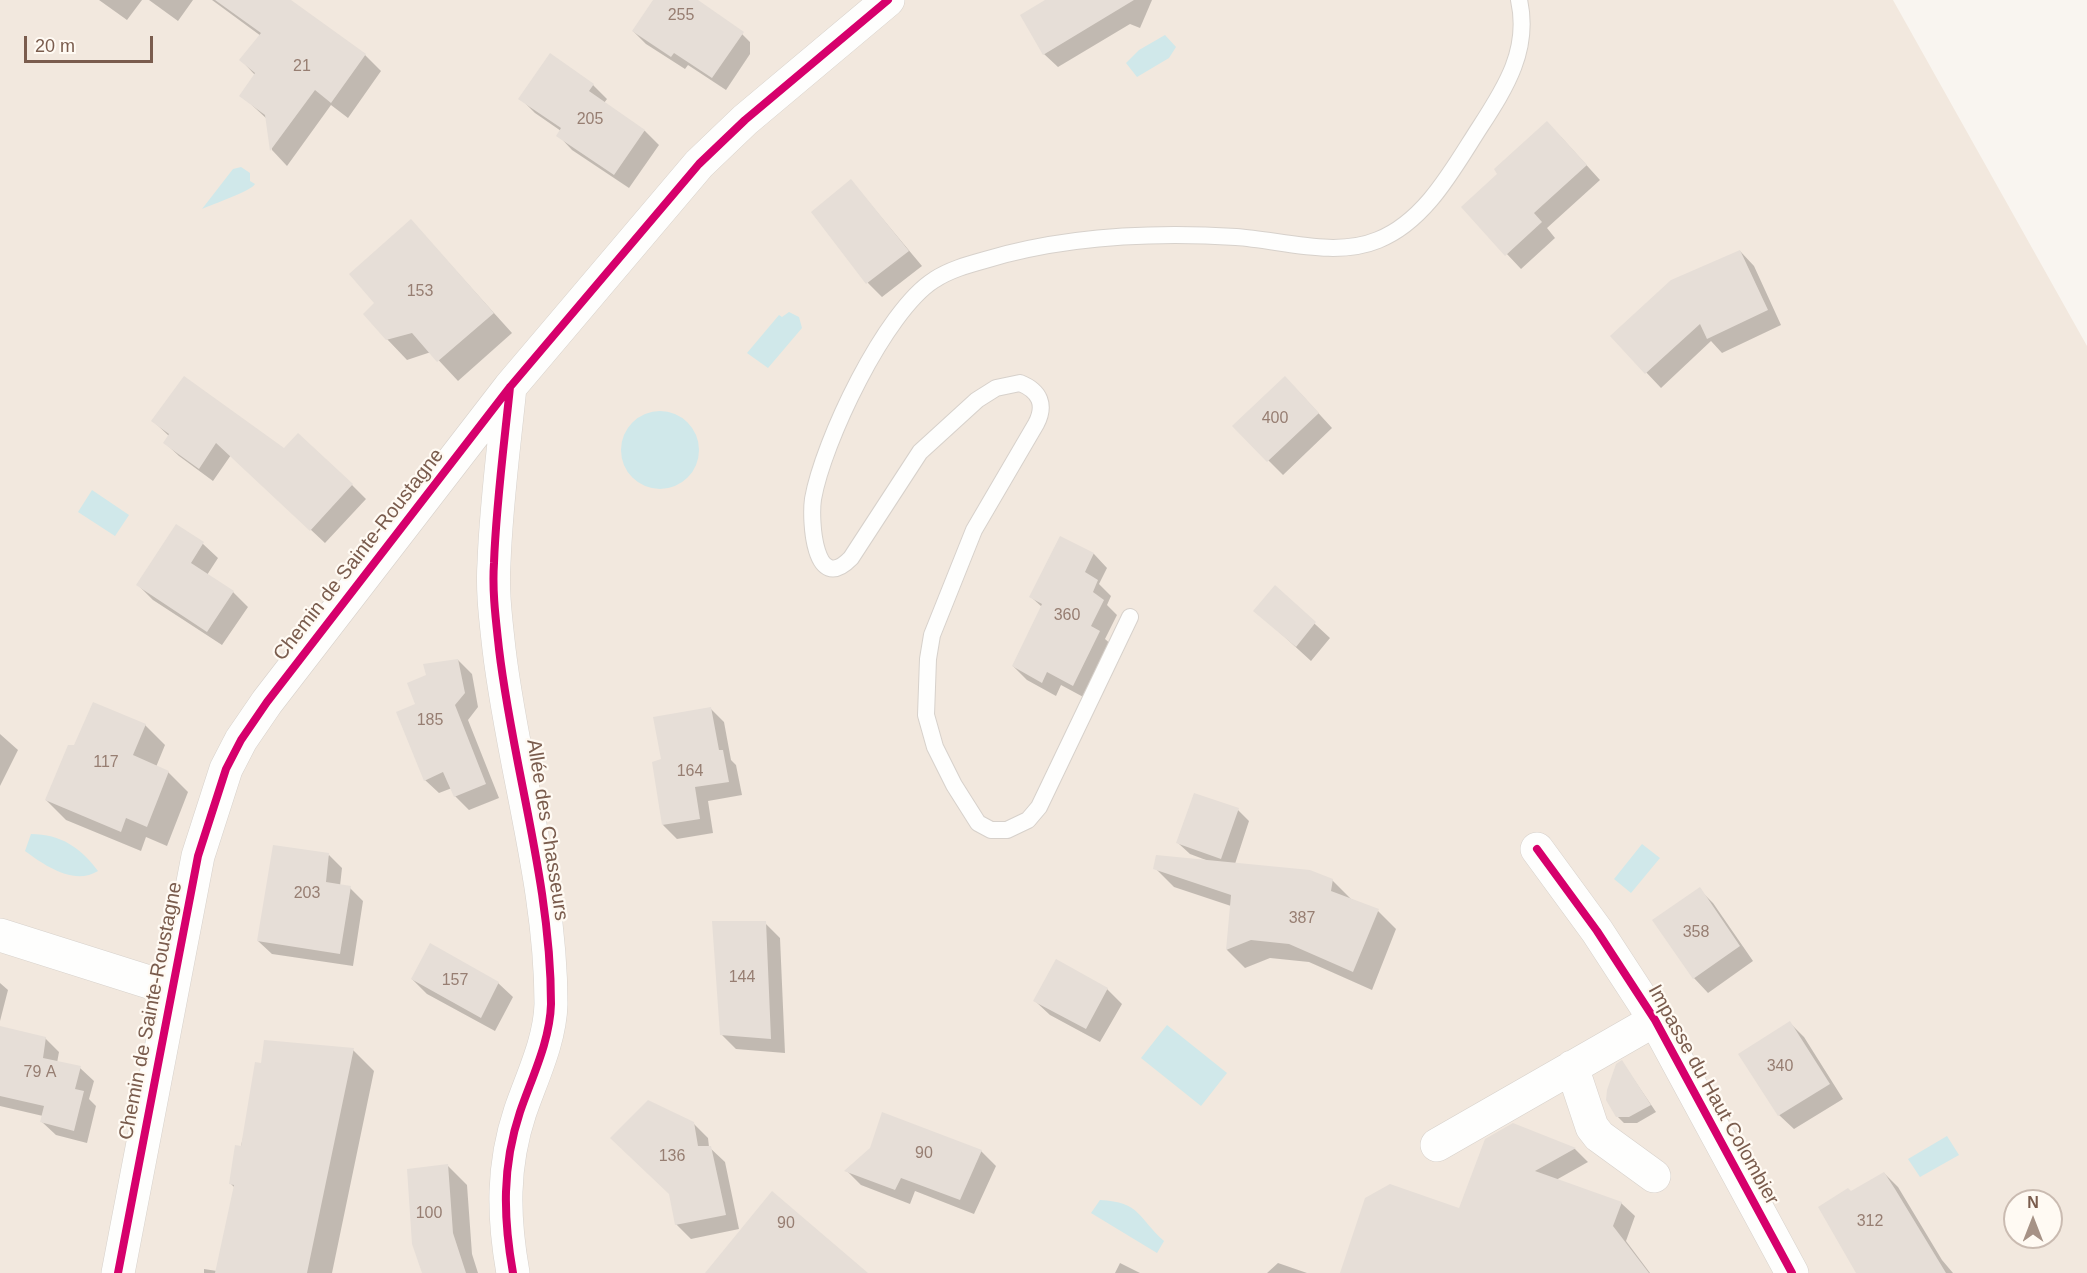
<!DOCTYPE html>
<meta charset="utf-8">
<style>
body{margin:0}
#map{position:relative;width:2087px;height:1273px;overflow:hidden;background:#f9f5f0;font-family:Helvetica,sans-serif}
canvas{display:block}
.north{position:absolute;left:2003px;top:1189px;width:60px;height:60px;box-sizing:border-box;background:#fffaf3;border:2px solid #cabbb1;border-radius:50%;rotate:0deg;font-size:16px;font-weight:700;line-height:24px;text-align:center;color:#7a5c4d}
.north::after{content:'';display:block;margin:auto;width:21px;height:27px;background:#a69286;clip-path:polygon(50% 0,100% 100%,50% 72%,0 100%)}
.scale{position:absolute;left:24px;top:36px;width:129px;height:27px;box-sizing:border-box;border:3px solid #7a5c4d;border-top:0;padding-left:8px;font-size:18px;line-height:21px;white-space:nowrap;color:#7a5c4d;-webkit-text-stroke:4px #fffaf3;paint-order:stroke}
</style>
<div id="map">
<canvas width="2087" height="1273"></canvas>
<div class="north">N</div>
<div class="scale">20 m</div>
</div>
<script>
const c = document.querySelector('canvas').getContext('2d');
c.lineJoin = 'round';
function fill(path, color) { c.fillStyle = color; c.fill(path, 'evenodd'); }
function strokePath(path, color, width, dash) { c.strokeStyle = color; c.lineWidth = width; c.lineCap = dash ? 'butt' : 'round'; c.setLineDash(dash || []); c.stroke(path); }
function drawText(font, color, halo, rows, align = 'center') {
  c.font = font + ' Helvetica,sans-serif'; c.lineWidth = 4.5; c.setLineDash([]); c.textBaseline = 'middle'; c.strokeStyle = halo; c.fillStyle = color; for (const [text, x, y, turn = 0] of rows) {
    c.save(); c.translate(x, y); c.rotate((+turn || 0) * Math.PI / 180); c.textAlign = isNaN(turn) ? turn : align; if (halo) c.strokeText(text, 0, 0); c.fillText(text, 0, 0); c.restore();
  }
}
const residential = new Path2D(`
 M0 0H1893L2087 346V1273H0ZM2015 1201H2051V1237H2015Z`);
const water = new Path2D(`
 M1165 35 1176 47 1169 58 1137 77 1126 63 1139 50Z
 M241 167 250 173V181L255 184C251 191 213 204 202 209L233 169Z
 M789 312 799 317 802 328 768 368 747 353 779 315 782 317Z
 M621 450a39 39 0 1 1 78 0a39 39 0 1 1-78 0Z
 M92 490 129 515 115 536 78 512Z
 M31 834C61 834 81 848 98 871 74 886 44 865 25 851Z
 M1642 844 1660 858 1631 893 1614 879Z
 M1167 1025 1227 1073 1201 1106 1141 1058Z
 M1947 1136 1959 1155 1920 1177 1908 1159Z
 M1100 1200C1141 1202 1138 1218 1164 1241L1157 1253 1091 1213Z`);
const shadow = new Path2D(`
 M99 0H142L127 20Z
 M149 0H193L178 21Z
 M212 0H289L365 55 381 71 348 118 331 105 287 166 272 150 267 119 241 95 255 75 241 60 261 36Z
 M655 0H696L737 29 750 42V54L726 90 688 65 685 69 646 44 633 31Z
 M1048 0H1152L1140 28 1130 24 1058 67 1044 54Z
 M550 55 593 85 607 99 604 103 645 131 659 145 629 188 572 150 558 135 561 131 535 113 520 98Z
 M1561 137 1600 180 1547 228 1555 238 1521 269 1463 207Z
 M851 181 922 266 882 297 868 283Z
 M411 221 512 333 458 381 431 352 407 360 387 339 376 303Z
 M1740 251 1754 266 1781 325 1722 353 1711 341 1661 388 1612 336Z
 M1300 393 1332 428 1283 475 1234 426Z
 M153 421 284 450 352 485 366 499 325 543 231 455 213 481 179 456 165 443 169 436Z
 M177 527 203 544 218 558 207 575 233 592 248 607 222 645 153 600 138 585Z
 M1060 538 1094 554 1107 568 1099 584 1111 596 1107 605 1117 615 1105 639 1113 646 1087 699 1061 685 1056 696 1027 680 1013 666 1042 607 1031 597Z
 M1275 587 1330 638 1311 661 1255 610Z
 M458 660 472 674 478 707 468 720 499 798 469 810 455 796 452 788 439 793 425 780 417 705Z
 M710 708 724 722 731 760 736 765 742 795 708 801 713 833 677 839 663 825 662 760Z
 M145 725 165 745 156 767 168 772 188 792 167 846 146 837 141 851 66 820 46 800 75 746Z
 M0 734 18 750 0 786Z
 M1238 810 1249 821 1235 864 1332 880 1351 899 1378 911 1396 929 1372 990 1309 962 1270 958 1245 968 1227 950 1231 906 1174 887 1155 868 1206 860 1190 854 1178 843Z
 M329 855 342 868 340 886 350 888 363 901 353 966 272 954 258 941Z
 M1699 889 1713 903 1753 961 1708 993 1694 978 1654 920Z
 M765 923 780 938 785 1053 736 1049 722 1035Z
 M412 979 498 983 513 997 495 1031 427 994Z
 M0 983 8 990 0 1021Z
 M1107 989 1122 1004 1100 1042 1050 1015 1035 1001Z
 M1790 1023 1804 1037 1843 1099 1794 1129 1779 1115 1740 1055Z
 M0 1028 45 1038 59 1052 57 1063 80 1068 94 1081 89 1099 96 1106 87 1143 56 1135 42 1122 43 1116 0 1106Z
 M353 1050 374 1071 332 1273H204V1269L217 1271 235 1188 231 1184 262 1065Z
 M1622 1062 1656 1112 1637 1123H1624L1617 1116Z
 M693 1123 708 1138 709 1147 725 1162 739 1229 691 1239 676 1224Z
 M1513 1125 1575 1149 1588 1162 1556 1180 1621 1203 1635 1216 1626 1241 1650 1273H1341L1460 1210Z
 M981 1151 996 1166 974 1214 915 1191 910 1204 861 1185 847 1171Z
 M448 1166 467 1185 472 1254 478 1273H424Z
 M1884 1173 1898 1187 1942 1260 1953 1273H1859L1851 1193Z
 M1120 1263 1140 1273H1115Z
 M1278 1263 1307 1273H1267Z`);
const building = new Path2D(`
 M215 0H291L366 54 331 103 315 90 270 151 265 115 239 96 255 73 239 60 261 33Z
 M653 0H698L744 32 712 78 674 53 671 57 632 31Z
 M1045 0H1134L1043 55 1020 15Z
 M550 53 594 84 589 91 645 130 614 175 556 136 561 128 518 99Z
 M1547 121 1587 165 1534 213 1542 222 1505 256 1461 207 1497 174 1494 169Z
 M851 179 909 251 866 284 811 212Z
 M411 219 494 313 437 362 412 333 386 340 363 314 374 303 349 274Z
 M1740 250 1768 310 1707 339 1700 324 1645 374 1610 336 1671 280Z
 M184 376 284 448 298 433 353 484 310 531 216 443 199 469 163 443 169 434 151 421Z
 M1285 376 1319 413 1267 462 1232 426Z
 M176 524 204 542 191 563 234 591 207 632 136 585Z
 M1060 536 1094 553 1085 572 1098 580 1093 592 1104 600 1091 626 1100 631 1073 686 1047 672 1042 683 1012 666 1042 604 1029 597Z
 M1275 585 1316 622 1296 647 1253 611Z
 M458 659 465 693 455 705 486 784 454 797 443 772 424 781 396 712 415 704 407 683 426 675 423 664Z
 M93 702 146 724 133 755 169 771 147 827 126 818 121 832 45 800 68 745H74Z
 M711 707 719 750H723L729 782 695 787 700 819 662 825 652 762 661 759 653 717Z
 M1194 793 1239 808 1221 859 1176 843Z
 M273 845 329 853 326 882 351 886 340 954 257 941Z
 M1156 855 1310 870 1333 879 1331 891 1379 909 1353 972 1289 944 1251 940 1226 950 1231 895 1153 869Z
 M1700 887 1740 946 1693 979 1652 920Z
 M712 921H766L771 1039 720 1035Z
 M430 943 499 982 481 1018 411 979Z
 M1056 959 1108 988 1086 1029 1033 1001Z
 M1790 1021 1830 1084 1778 1116 1738 1054Z
 M0 1026 46 1037 43 1058 81 1066 75 1089 84 1091 74 1131 40 1122 44 1106 0 1096Z
 M264 1040 354 1048 307 1273H215L234 1185 229 1184 235 1145 241 1146 255 1062 261 1063Z
 M1622 1060 1651 1105 1629 1117H1616L1606 1100 1607 1090 1616 1064Z
 M648 1100 694 1122 698 1146H711L726 1215 675 1225 669 1194 610 1138Z
 M882 1112 982 1150 960 1200 901 1178 895 1190 844 1171 870 1148Z
 M1513 1123 1576 1148 1535 1171 1622 1202 1613 1226 1649 1273H1340L1365 1198 1390 1184 1459 1208 1485 1139Z
 M448 1164 453 1233 466 1273H422L412 1244 407 1169Z
 M1884 1172 1895 1189 1946 1273H1856L1818 1207 1848 1188 1851 1191Z
 M772 1191 827 1238 868 1273H705Z`);
const lane = new Path2D(`
 M1130 617 1039 807 1028 820 1007 830H991L978 823 954 785 935 747 926 715 928 659 932 635 974 530 1036 424C1046 405 1040 391 1020 383L996 388 977 400 920 452 851 558C814 596 810 520 813 499 823 442 885 311 934 280 949 270 967 265 985 260 1065 236 1153 232 1236 237 1281 240 1335 258 1378 240 1426 221 1454 167 1480 127 1506 87 1530 49 1519 0`);
const street = new Path2D(`
 M510 387C504 446 496 505 494 563 492 592 496 621 499 649 513 768 551 883 551 1004 550 1041 532 1077 520 1112 502 1166 503 1217 513 1273
 M1537 849 1597 931 1655 1020 1792 1273
 M0 935 171 989
 M1572 1067 1592 1127 1599 1136 1654 1176
 M1437 1145 1655 1020
 M118 1273 198 856 226 769 241 740 267 702 510 387 699 164 745 120 888 0`);
const cycleway = new Path2D(`
 M510 387C504 446 496 505 494 563 492 592 496 621 499 649 513 768 551 883 551 1004 550 1041 532 1077 520 1112 502 1166 503 1217 513 1273
 M1537 849 1597 931 1655 1020 1792 1273
 M118 1273 198 856 226 769 241 740 267 702 510 387 699 164 745 120 888 0`);
const numberNames = [
 ["255",681,16],
 ["21",302,67],
 ["205",590,120],
 ["153",420,292],
 ["400",1275,419],
 ["360",1067,616],
 ["185",430,721],
 ["117",106,763],
 ["164",690,772],
 ["203",307,894],
 ["387",1302,919],
 ["358",1696,933],
 ["144",742,978],
 ["157",455,981],
 ["340",1780,1067],
 ["79 A",40,1073],
 ["90",924,1154],
 ["136",672,1157],
 ["100",429,1214],
 ["312",1870,1222],
 ["90",786,1224]
];
const streetNames = [
 ["Chemin de Sainte-Roustagne",359,555,-52],
 ["Allée des Chasseurs",547,830,81],
 ["Chemin de Sainte-Roustagne",151,1011,-79],
 ["Impasse du Haut Colombier",1713,1095,61]
];
fill(residential, '#f2e8de');
fill(water, '#d0e8ea');
fill(shadow, '#0003');
fill(building, '#e6ded7');
strokePath(lane, '#d7d1cb', 18);
strokePath(street, '#d7d1cb', 34);
strokePath(lane, '#fefefd', 16);
strokePath(street, '#fefefd', 33);
strokePath(cycleway, '#d6006c', 8);
drawText('16px', '#977e72', null, numberNames);
drawText('20px', '#7a5c4d', '#fffaf3', streetNames);
</script>
